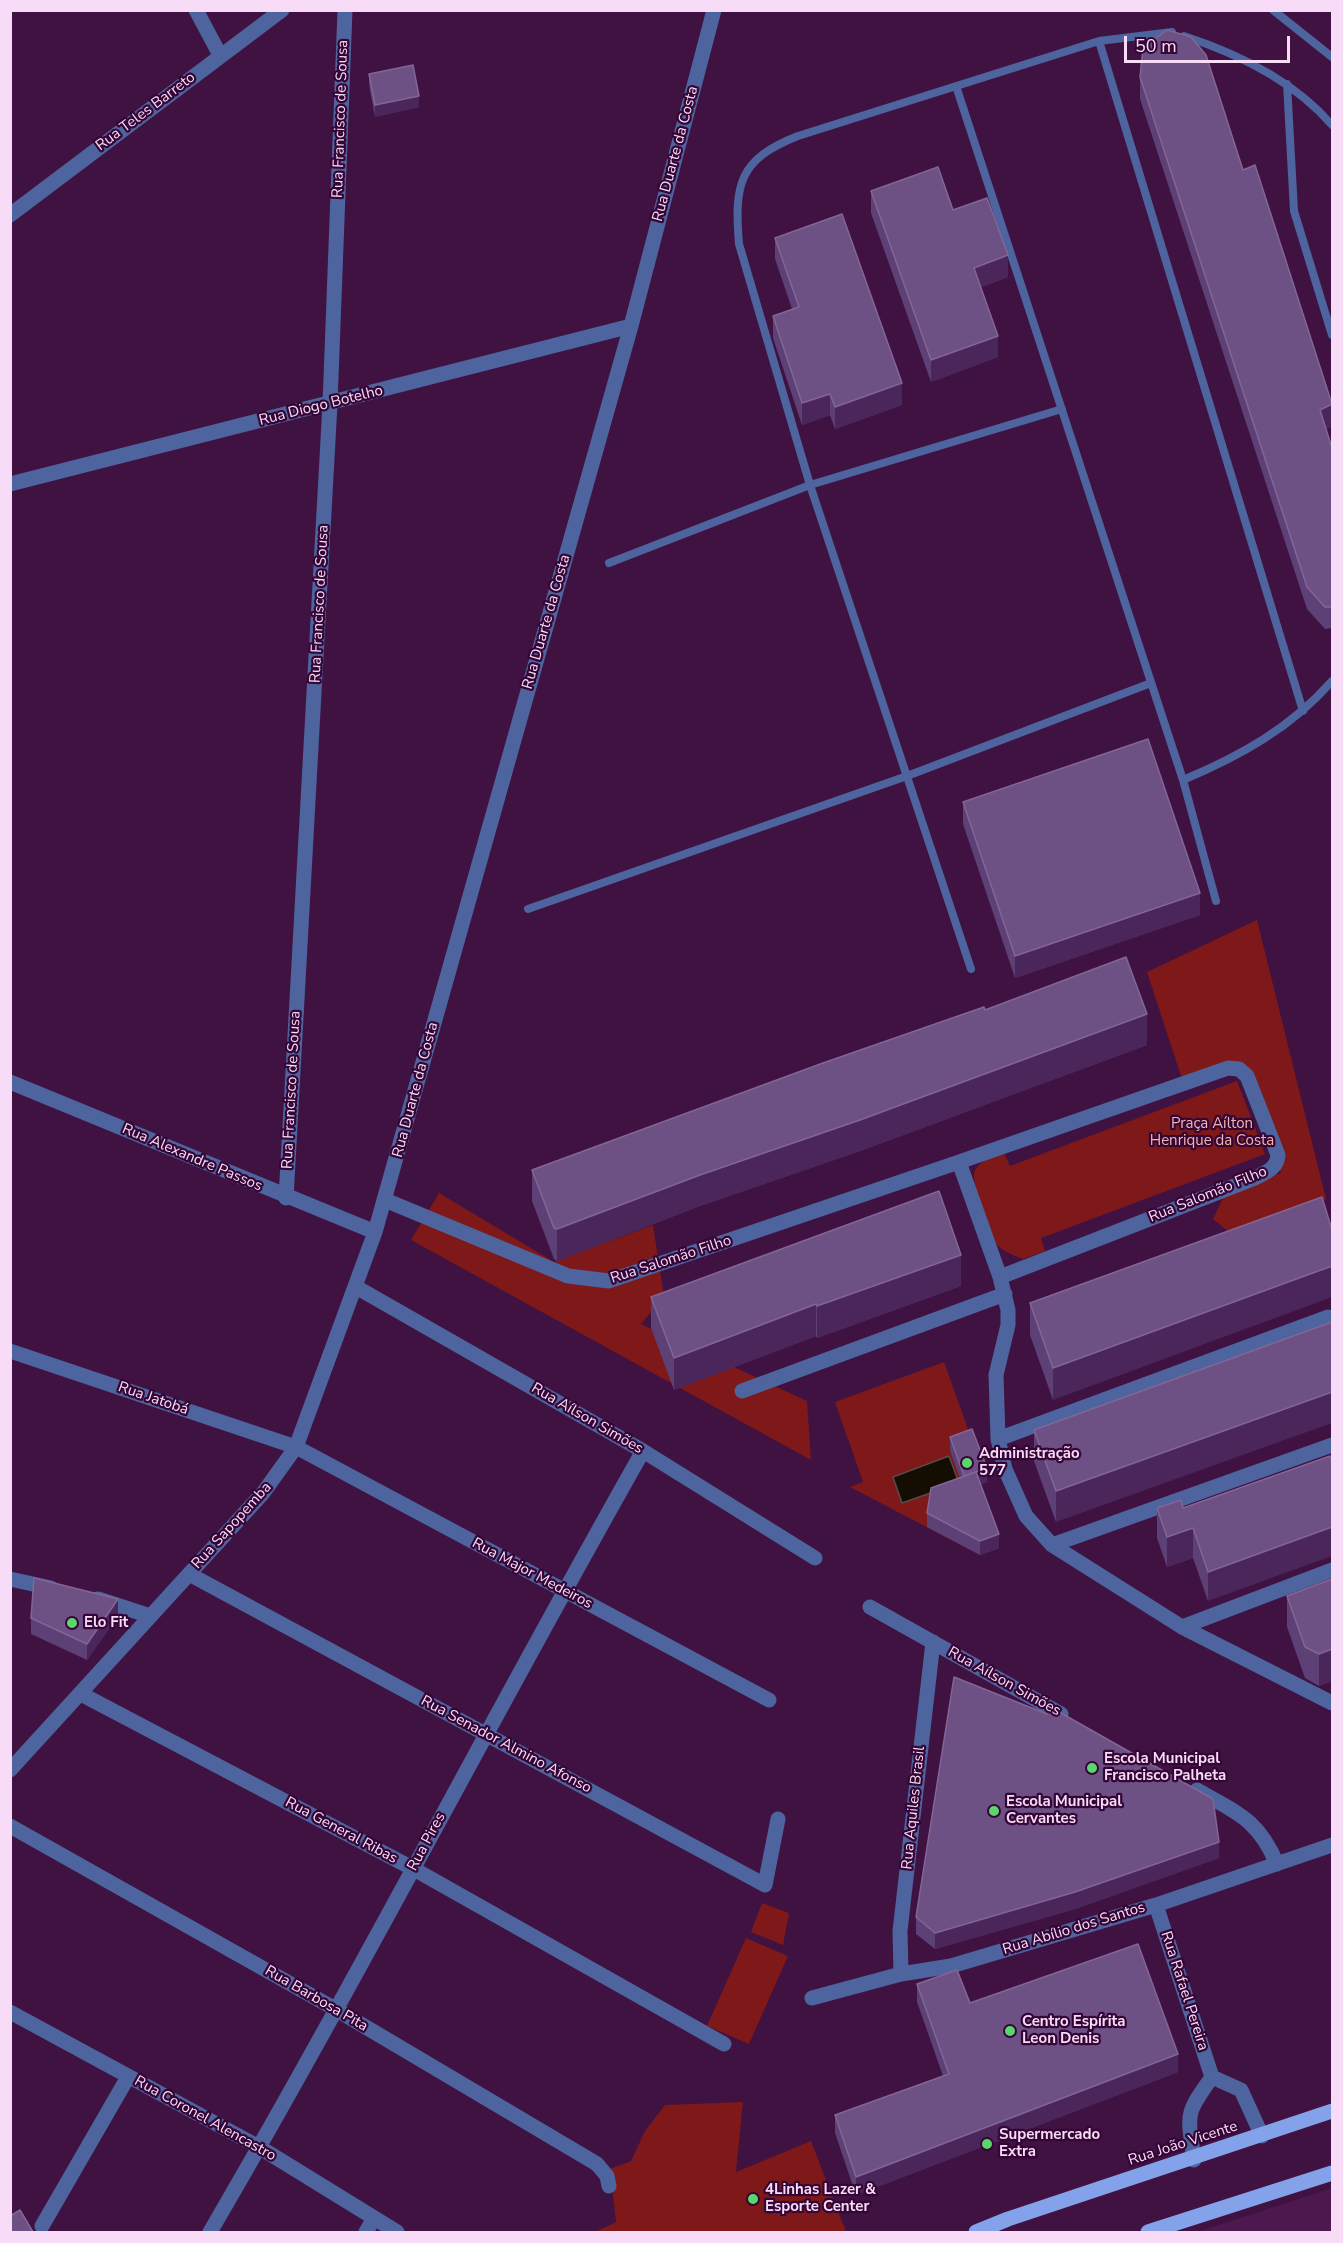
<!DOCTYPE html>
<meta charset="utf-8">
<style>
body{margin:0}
#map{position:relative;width:1343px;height:2243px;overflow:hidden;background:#3f1241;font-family:"Nunito Sans",sans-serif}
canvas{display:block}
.frame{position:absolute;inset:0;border:12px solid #f8dbf7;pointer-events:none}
.scale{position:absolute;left:1124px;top:36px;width:166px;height:27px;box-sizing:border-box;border:3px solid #f8dbf7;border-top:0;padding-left:8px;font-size:18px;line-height:21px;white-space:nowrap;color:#f8dbf7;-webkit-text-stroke:4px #340636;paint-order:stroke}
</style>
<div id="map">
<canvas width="1343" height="2243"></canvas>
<div class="frame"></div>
<div class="scale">50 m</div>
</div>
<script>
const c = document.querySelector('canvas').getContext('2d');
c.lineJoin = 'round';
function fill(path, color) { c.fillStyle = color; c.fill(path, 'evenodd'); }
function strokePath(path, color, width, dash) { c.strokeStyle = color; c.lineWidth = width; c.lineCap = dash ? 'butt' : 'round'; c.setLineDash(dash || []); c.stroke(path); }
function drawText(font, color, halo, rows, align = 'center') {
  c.font = font + ' "Nunito Sans",sans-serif'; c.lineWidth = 4.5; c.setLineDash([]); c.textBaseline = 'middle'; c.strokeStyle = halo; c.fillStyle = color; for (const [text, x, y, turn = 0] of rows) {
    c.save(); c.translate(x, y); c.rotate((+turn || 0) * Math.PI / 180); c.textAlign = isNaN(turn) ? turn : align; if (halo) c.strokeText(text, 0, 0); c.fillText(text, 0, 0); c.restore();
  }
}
const built = new Path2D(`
 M1332 2188V2232H1197Z`);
const green = new Path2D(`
 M1257 920 1326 1199 1296 1221 1230 1233 1213 1219 1225 1194 1281 1173 1247 1076 1207 1073 1183 1082 1147 972Z
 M1237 1081 1265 1154 1041 1238 1045 1251 1023 1259C1013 1255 1001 1251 995 1242 989 1233 972 1183 974 1173 979 1160 992 1157 1004 1153L1010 1166Z
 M439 1193 554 1262 653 1225 664 1296 641 1324 807 1401 811 1460 411 1240Z
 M944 1362 987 1482 976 1486 999 1548 980 1555 850 1487 863 1482 835 1402Z
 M762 1903 789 1913 783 1945 751 1932Z
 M746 1938 788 1956 749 2044 707 2026Z
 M743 2102 736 2172 811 2141 846 2232H595L616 2222 610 2169 631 2161 645 2131 665 2105Z`);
const water = new Path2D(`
 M949 1456 959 1483 902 1503 893 1477Z`);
const lane = new Path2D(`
 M1273 10 1332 57
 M1184 36C1239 54 1294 81 1332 125
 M1099 41 1303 711
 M1287 84 1294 211 1332 335
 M956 86 1183 780 1216 901
 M609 563 810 485 1062 409
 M1183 780C1240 756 1291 728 1332 681
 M528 909 907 776 1151 683
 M971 969 810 485 739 244C734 184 739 159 798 136L1099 41 1172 32`);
const street = new Path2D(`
 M196 10 220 55
 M10 215 282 10
 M10 484 631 326
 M10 1082 375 1232
 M959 1162 1228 1068 1239 1069 1247 1076 1278 1155C1277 1169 1266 1172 1255 1178L1000 1277
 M286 1198 330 404 345 10
 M385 1200 568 1276 609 1281 959 1162 1000 1277 1008 1310V1325L996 1375 998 1439 1005 1469 1026 1516 1052 1545 1182 1627 1332 1703
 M356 1287 643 1451 815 1558
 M10 1351 296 1447 769 1700
 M742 1391 1005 1294
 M998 1439 1328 1317
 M1052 1545 1332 1445
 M189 1574 765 1885 778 1819
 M10 1579 51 1588
 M98 1599 150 1616
 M870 1607 1061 1714
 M1182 1627 1332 1570
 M81 1694 412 1868 724 2044
 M10 1770 263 1493 296 1447 375 1232 631 326 714 10
 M1197 1790C1237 1813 1258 1819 1277 1864
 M10 1826 337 2010 597 2164 607 2176 609 2186
 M1156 1905 1212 2077
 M901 1974 900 1931 933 1642
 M812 1998 901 1974 951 1966 1156 1905 1332 1845
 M10 2012 259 2147 397 2232
 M1212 2077 1241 2090 1262 2136
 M1194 2160C1188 2113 1184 2116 1212 2077
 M42 2226 128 2077
 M210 2232C360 1975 496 1710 643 1451
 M366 2232 374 2218`);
const primary = new Path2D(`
 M976 2232 1008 2219 1332 2111
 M1148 2232 1332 2173`);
const wall = new Path2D(`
 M369 74 419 107 375 117 369 85Z
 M1140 77 1332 426 1326 429 1332 448V628L1325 629 1307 609 1140 99Z
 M871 191 953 210 1008 277 981 287 998 357 931 382 871 213Z
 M775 238 902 405 835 429 830 415 802 425 773 338V316L792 309 775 259Z
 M963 802 1200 915 1015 978 963 824Z
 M985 1010 1147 1045 860 1151 700 1206 557 1261 554 1259 532 1201V1170Z
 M1322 1197 1053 1400 1030 1335V1303Z
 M961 1286 817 1338 816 1336 674 1390 651 1328V1297Z
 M1332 1322 1056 1522 1034 1461V1430Z
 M950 1437 987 1482 981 1484 999 1548 980 1555 927 1527V1513L960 1478 950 1451Z
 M1330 1456 1208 1601 1193 1558 1167 1567 1157 1538V1508H1183Z
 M1332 1579V1681L1319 1686 1305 1678 1287 1627V1596Z
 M118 1616 87 1660 31 1634V1618Z
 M1045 1704 1219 1858 1075 1909 935 1949 916 1934V1917L1045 1713Z
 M917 1984 970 2003 1178 2072 856 2195 835 2133V2115L943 2076 917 2002Z`);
const shadedWall = new Path2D(`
 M419 96V107L375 117V105Z
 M1008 255V277L974 289V268Z
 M998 336V357L931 382V360Z
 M902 383V405L835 429V407Z
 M830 394V415L802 425V403Z
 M1332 404V426L1320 432V410Z
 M1200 893V915L1015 978V956Z
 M1147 1014V1045L860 1151 700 1206 557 1261V1229L700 1175Z
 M961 1255V1286L817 1338V1306Z
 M1332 1266V1297L1053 1400V1368Z
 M816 1304V1336L674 1390V1358Z
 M1332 1392V1423L1056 1522V1491Z
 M987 1468V1482L964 1490V1476Z
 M1332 1527V1556L1208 1601V1572Z
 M1193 1528V1558L1167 1567V1537Z
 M999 1534V1548L980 1555V1541Z
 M118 1599V1616L87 1660V1644Z
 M1332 1649V1681L1319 1686V1654Z
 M1219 1842V1858L1075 1909 935 1949V1933Z
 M1178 2054V2072L856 2195V2177Z`);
const building = new Path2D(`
 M1167 30 1191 37 1206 55 1243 170 1255 165 1332 404 1320 410 1332 448V607H1325L1307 587 1140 77 1143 48Z
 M413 65 419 96 375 105 369 74Z
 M938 167 953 210 987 198 1008 255 974 268 998 336 931 360 871 191Z
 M842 214 902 383 835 407 830 394 802 403 773 316 799 307 775 238Z
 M1148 739 1200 893 1015 956 963 802Z
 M1126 957 1147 1014 860 1120 700 1175 557 1229 554 1228 532 1170 823 1063 984 1007 985 1010Z
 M939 1191 961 1255 817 1306 816 1304 674 1358 651 1297Z
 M1322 1197 1332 1230V1266L1053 1368 1030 1303Z
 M1332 1322V1392L1056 1491 1034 1430Z
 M972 1429 987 1468 964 1476 950 1437Z
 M1330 1456 1332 1463V1527L1208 1572 1193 1528 1167 1537 1157 1508 1181 1500 1183 1508Z
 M976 1472 999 1534 980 1541 927 1513 931 1488Z
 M34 1578 118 1599 87 1644 31 1618Z
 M1332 1579V1649L1319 1654 1305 1647 1287 1596Z
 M954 1677 1047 1714 1045 1704 1213 1799 1219 1842 1075 1892 935 1933 916 1917Z
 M1138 1944 1178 2054 856 2177 835 2115 949 2074 917 1984 957 1970 970 2003Z
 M20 2210 33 2232H10V2216Z`);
const markers = [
 [967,1463,6,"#5cd56d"],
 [72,1623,6,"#5cd56d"],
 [1092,1768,6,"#5cd56d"],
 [994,1811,6,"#5cd56d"],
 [1010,2031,6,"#5cd56d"],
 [987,2144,6,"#5cd56d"],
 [753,2199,6,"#5cd56d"]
];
const streetNames = [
 ["Rua Teles Barreto",146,112,-37],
 ["Rua Francisco de Sousa",341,119,-88],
 ["Rua Duarte da Costa",676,154,-75],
 ["Rua Diogo Botelho",321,406,-14],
 ["Rua Francisco de Sousa",320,604,-87],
 ["Rua Duarte da Costa",547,622,-74],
 ["Rua Francisco de Sousa",292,1090,-87],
 ["Rua Duarte da Costa",416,1090,-75],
 ["Rua Alexandre Passos",192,1158,23],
 ["Rua Salomão Filho",1208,1195,-22],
 ["Rua Salomão Filho",671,1260,-18],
 ["Rua Jatobá",153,1399,19],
 ["Rua Aílson Simões",587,1419,30],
 ["Rua Sapopemba",232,1526,-48],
 ["Rua Major Medeiros",532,1574,28],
 ["Rua Aílson Simões",1004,1682,29],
 ["Rua Senador Almino Afonso",506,1745,28],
 ["Rua Aquiles Brasil",914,1808,-84],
 ["Rua General Ribas",341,1831,28],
 ["Rua Pires",427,1842,-62],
 ["Rua Abílio dos Santos",1074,1929,-17],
 ["Rua Rafael Pereira",1184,1991,72],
 ["Rua Barbosa Pita",316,1999,30],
 ["Rua Coronel Alencastro",205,2119,29],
 ["Rua João Vicente",1183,2144,-18]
];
const parkNames = [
 ["Praça Aílton",1212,1124],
 ["Henrique da Costa",1212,1141]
];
const poiNames = [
 ["Administração",979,1454],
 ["577",979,1471],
 ["Elo Fit",84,1623],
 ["Escola Municipal",1104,1759],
 ["Francisco Palheta",1104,1776],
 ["Escola Municipal",1006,1802],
 ["Cervantes",1006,1819],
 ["Centro Espírita",1022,2022],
 ["Leon Denis",1022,2039],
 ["Supermercado",999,2135],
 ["Extra",999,2152],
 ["4Linhas Lazer &",765,2190],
 ["Esporte Center",765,2207]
];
fill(built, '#4c184e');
fill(green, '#7f1818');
fill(water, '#140d01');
strokePath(water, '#584b4b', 1.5);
strokePath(lane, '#4d649e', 8);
strokePath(street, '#4d649e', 15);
strokePath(primary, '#84a2e9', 15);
fill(wall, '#5d4076');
fill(shadedWall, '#4a265b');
fill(building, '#6d5084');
strokePath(building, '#836696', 1.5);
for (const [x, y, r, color] of markers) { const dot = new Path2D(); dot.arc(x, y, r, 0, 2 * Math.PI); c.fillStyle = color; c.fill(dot); strokePath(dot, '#340636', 2); }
drawText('15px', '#f8dbf7', '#340636', streetNames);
drawText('15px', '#f3b5ad', '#340636', parkNames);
drawText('bold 15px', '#f8dbf7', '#340636', poiNames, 'left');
</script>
